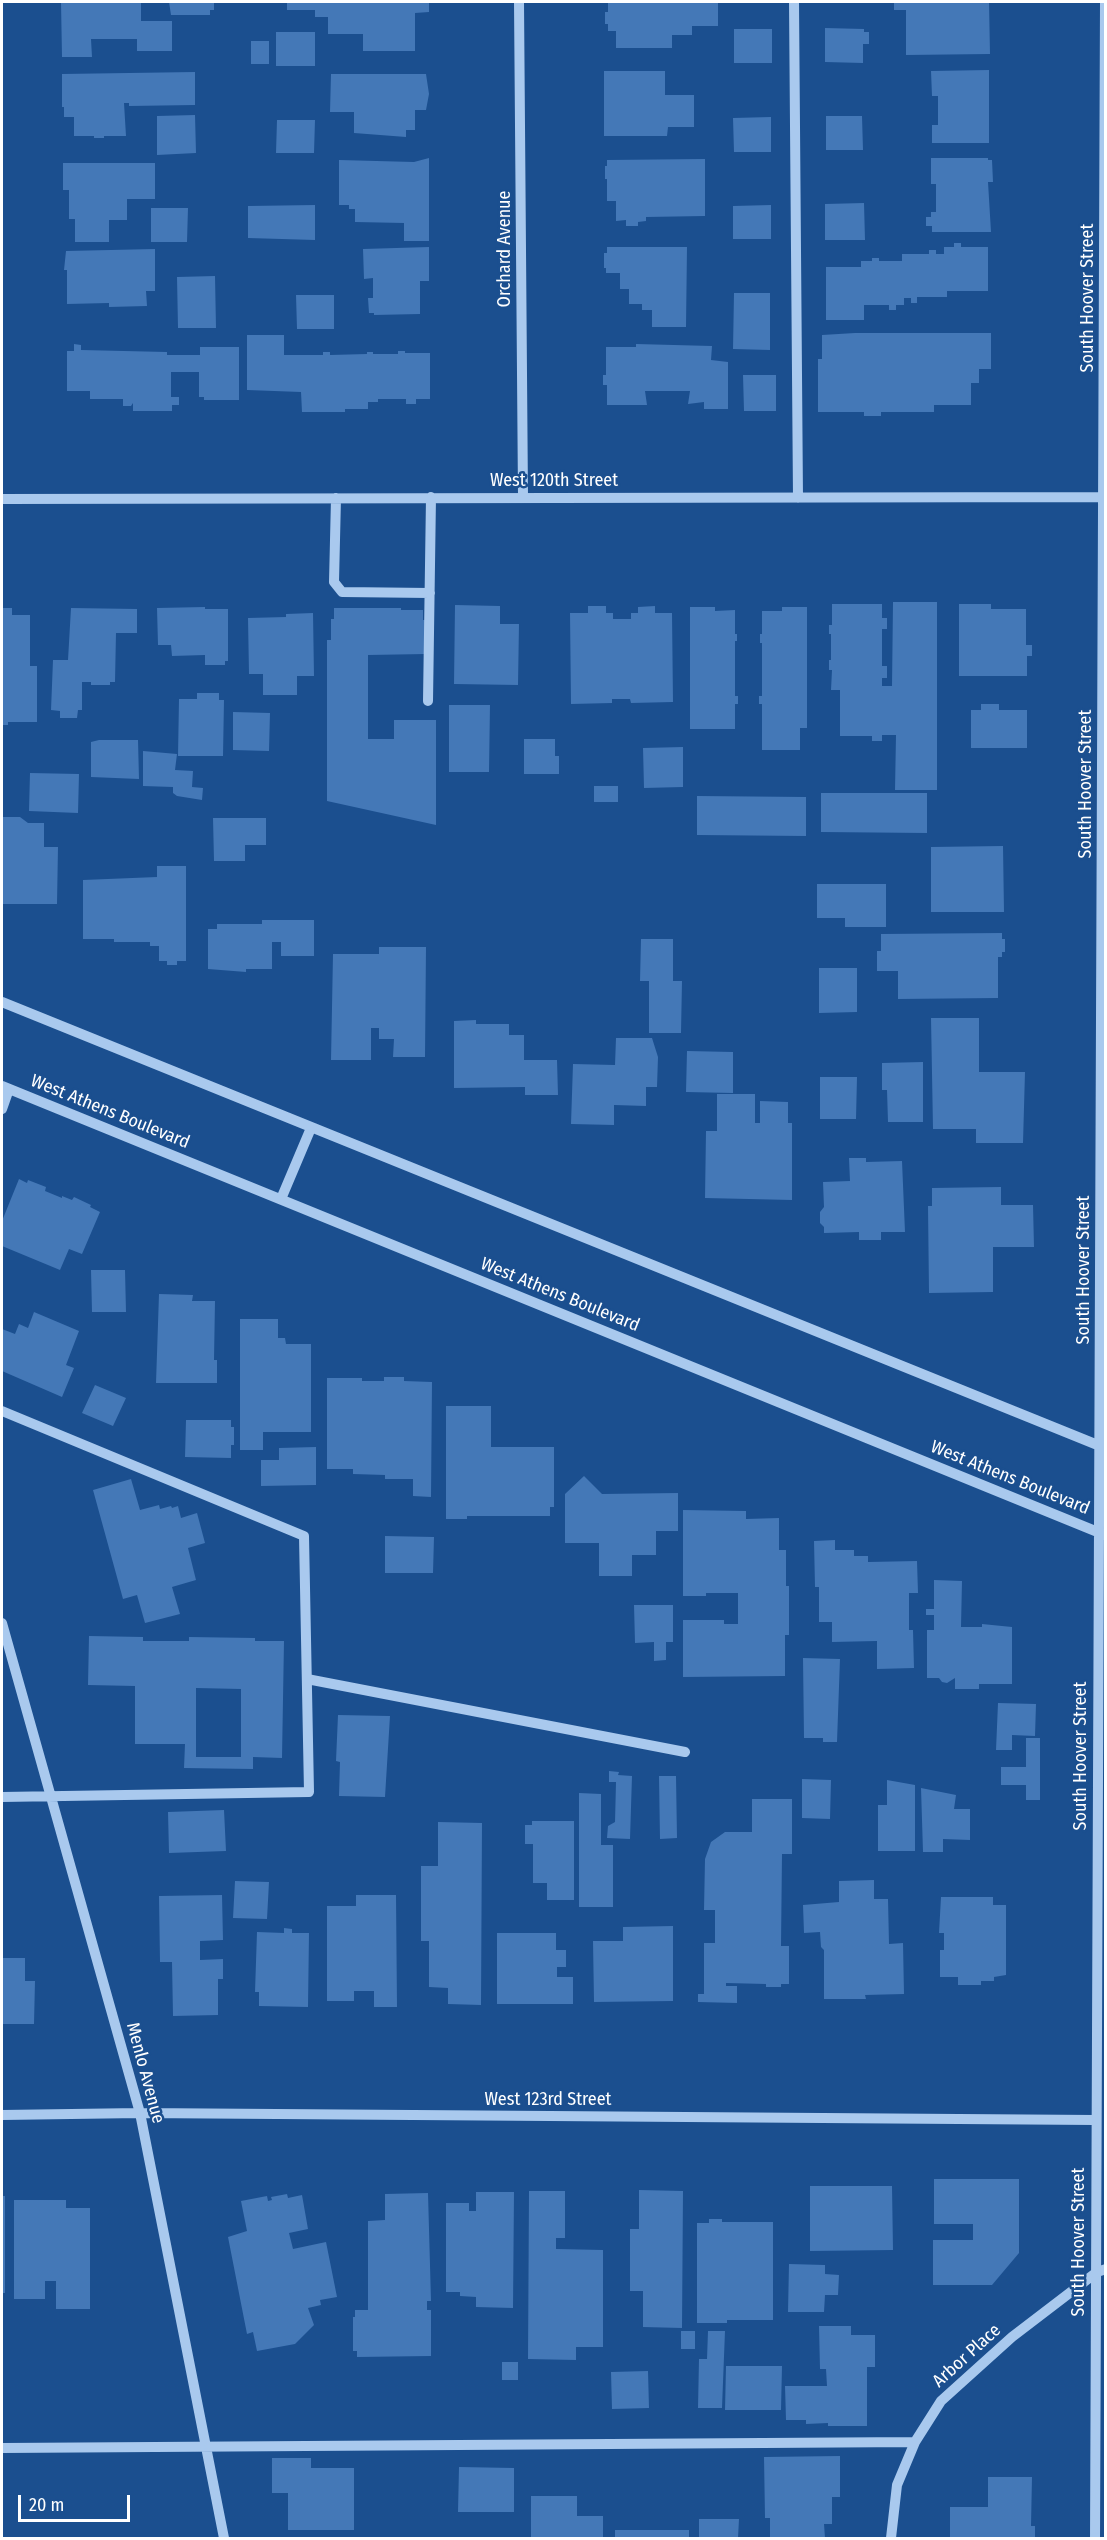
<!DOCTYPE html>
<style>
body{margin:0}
#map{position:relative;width:1107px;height:2540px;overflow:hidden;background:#1b4f8f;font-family:"Fira Sans Condensed",sans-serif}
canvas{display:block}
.frame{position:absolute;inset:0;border:3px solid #fff;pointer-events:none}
.scale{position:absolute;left:18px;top:2495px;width:112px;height:27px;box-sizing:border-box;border:3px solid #fff;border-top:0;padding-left:8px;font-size:18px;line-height:21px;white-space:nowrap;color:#fff;-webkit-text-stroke:4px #1b4f8f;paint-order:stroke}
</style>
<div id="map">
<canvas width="1107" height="2540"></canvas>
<div class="frame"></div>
<div class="scale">20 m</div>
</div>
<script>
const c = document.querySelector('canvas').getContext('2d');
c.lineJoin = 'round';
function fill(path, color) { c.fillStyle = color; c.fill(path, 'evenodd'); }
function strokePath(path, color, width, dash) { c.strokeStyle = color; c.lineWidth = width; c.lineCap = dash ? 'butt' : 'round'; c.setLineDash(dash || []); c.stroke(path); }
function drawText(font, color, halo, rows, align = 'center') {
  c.font = font + ' "Fira Sans Condensed",sans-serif'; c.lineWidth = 5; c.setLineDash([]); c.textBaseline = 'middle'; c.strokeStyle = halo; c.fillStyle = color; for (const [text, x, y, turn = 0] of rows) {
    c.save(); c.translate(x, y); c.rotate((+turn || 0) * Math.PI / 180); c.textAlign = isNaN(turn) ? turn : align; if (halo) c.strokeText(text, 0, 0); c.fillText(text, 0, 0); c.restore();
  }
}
const building = new Path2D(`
 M61 2H141V21H172V51H137V39H91L92 57H62Z
 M169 2H214V10H210V15H171Z
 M287 2H429V12L415 13V51H363V34H328V17H315V10H287Z
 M608 2H718V26H692V35H672V48H616V31H608V24H605V12H608Z
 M894 2H989L990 54 906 55V10H894Z
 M825 28 864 29V32H869V44H863V63L825 62Z
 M734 29H772V63H734Z
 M276 32H315V66H276Z
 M251 41H269V64H251Z
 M989 70V143H932V125H938V96H932L931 71Z
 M604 71H665V95H694V127H668L667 136H604Z
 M195 72V105L129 106V103H124L126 136H104V138H94V136H74V117H64V107H62V74Z
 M331 74H426L429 94 426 110H415V130H406V137L354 133V112H330Z
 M195 115 196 153 157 155V116Z
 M826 116H862L863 150H826Z
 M771 117V152H734L733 118Z
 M277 120H315L314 153H276Z
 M429 158V241H404V223L355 222V209H349V205H339V160L414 162Z
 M931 158H988V160H992L993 182H988L991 232H932V226H926V217H931V212H936V184H931Z
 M705 159V216L646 217V221L638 222V226H626V220L616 221V201H607V179H605V166H607V160Z
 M63 163H155V199H127V220H109V242H75V219H69V190H63Z
 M864 203 865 240H825V204Z
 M315 205V240L248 238V206Z
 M771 205V239H733V206Z
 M151 208H188L187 242H151Z
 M954 243H961V247H988V291H947V297H917V303H911V298H904V305H896V310H889V305H864V320H826V267H861V261H872V258H879V261H902V254H929V250H936V254H944V247H954Z
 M429 247V281H420V314L374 315V313H369L368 298H373V278L364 279 363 249Z
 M607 247H687L686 327H652V310H642V304H629V289H620V273H606V268H604V253H607Z
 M155 249V291H146L147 306 109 307V303L67 304V270H64L66 251Z
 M215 276 216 328H178L177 277Z
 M734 293H770V350L733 349Z
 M296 295H334V329H297Z
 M855 333H991V369H979V383H971V405H934V412H881V416H864V412H818V359H822V335Z
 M247 335H284V355H323V352H330V355L367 354V352H373V354H398V351H405V353H430V399H416V404H406V399H378V402H368V409H345V412H302L301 392 247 390Z
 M74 344 81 345V350L167 352V355H200V347H239V400H204V397H199V372H171V397H179V405H172V411H133V403L131 406H123V399H90V391H67V351H74Z
 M636 344 712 346 711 360 728 362V409H704V402L688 404 690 391H645L647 405H607V385H603V375H606V347H636Z
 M743 375H776V411H744Z
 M893 602H937V790H895L896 735H882V741H872V736H840V690H831L832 670H829V660H831V634H829V625H832V604H882V618H887V629H882V666H887V678H882V686H892Z
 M959 604H991V609H1026V645H1032V656H1027V676H959Z
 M455 605 500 606V624H519L518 685 454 684Z
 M588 606H606V613H613V619H631V613H638V607L655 606V613H672L673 702 631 703 630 699H612V703L571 704 570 613H588Z
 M205 607V609H228V661H225V665H205V655L172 656 171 645H158L157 608Z
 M690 607H715V611L735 610V634H737V641H735V696H738V704H735V729H690Z
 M782 607H807V728H800V750H762V704H759V696H762V643H760V634H762V611H782Z
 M2 608H12V615H30V666H37V722H8V725H2Z
 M71 608 137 609V633H116L115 682H110V685H91V682H82V710H78L77 718H60V711L51 710 53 660H68Z
 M334 608H401V610H423V620H426V654L368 655V739H394V720H436V825L327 801V640H331V619H334Z
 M313 613 314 676H297V695H263V674H249L248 618 286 617V614Z
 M197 693H219V700H224L223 756H178L179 699H197Z
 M981 704H999V710H1027V748H971V710H981Z
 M449 705H490L489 772H449Z
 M233 712 270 713 269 751 233 750Z
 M524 739H555V756H559V774H524Z
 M99 740H138L139 779 91 777V742Z
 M683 747V787L644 788 643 748Z
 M143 751 177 754 175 770 193 771 192 787 203 788 202 800 177 796 173 793V787L143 786Z
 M30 773 79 774 78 813 29 811Z
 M594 786H618V802H594Z
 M821 793H927V833L821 832Z
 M697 796 806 797V836L697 835Z
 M2 817H20L28 823H44V847H58L57 904H2Z
 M213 818H266V845H245V861H214Z
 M1003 846 1004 912H931V847Z
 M157 866H186V961H177V965H167V961H159V946H150V942H114V939H83V880L157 877Z
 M817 884H886V927H845V918H817Z
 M262 920H314V956H281V942H272V969H246V972L208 969V929H217V924H262Z
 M1002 933V939H1005V952H1002V957H998V998L898 999V971H877V951H881V934Z
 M641 939H673V981H682L681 1033H649V981H640Z
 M379 947H426L425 1057H393L394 1039H379V1028H371V1060H331L333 954H379Z
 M819 968H857V1012L819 1013Z
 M931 1018H979V1072H1025L1023 1143H976V1129H933Z
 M476 1020V1024H509V1035H524V1060H557L558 1095H525V1087L454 1088V1021Z
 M616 1038H652L658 1057 657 1087H646V1106L614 1105V1125L571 1124 573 1064 615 1065Z
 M687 1051 733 1052V1093L686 1092Z
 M923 1062V1122H888L887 1090H882V1063Z
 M820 1077H857L856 1119H820Z
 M717 1094H755V1123H760V1101L788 1102V1123H792V1200L705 1198 706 1131H717Z
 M849 1158H866V1162L902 1161 905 1232H881V1240H859V1232L824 1233V1227L820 1223V1212L824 1207 823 1182 850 1181Z
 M19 1179 27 1183 28 1180 46 1187 45 1191 62 1198V1196L72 1200 74 1197 91 1205 90 1207 100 1212 82 1254 69 1249 60 1270 2 1246V1221Z
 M1001 1187V1205H1033L1034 1247H993V1292L929 1293 928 1206H932V1188Z
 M91 1270H125L126 1312H92Z
 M159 1294 193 1295 192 1301H215L214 1360H217V1383H156Z
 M34 1312 79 1331 66 1365 74 1368 62 1397 2 1371V1329L15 1334 19 1324 28 1328Z
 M240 1319H278V1338H285L286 1344H311V1432H263V1450H240Z
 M384 1377H404V1381L432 1382 431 1497 413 1496V1479H385V1475L353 1474V1469H327V1378H362V1381H384Z
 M95 1385 126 1398 113 1426 82 1413Z
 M446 1406H491V1447H554V1507H550V1516H467V1519H446Z
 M186 1420H231V1427H234V1445H231V1458L185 1457Z
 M316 1447V1485L261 1486V1460H279V1448Z
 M584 1476 602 1494 678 1493V1531H656V1555H632V1576H599V1543H565V1494Z
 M131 1479 140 1510 159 1505 160 1509 171 1506 172 1508 178 1506 181 1518 197 1513 205 1543 188 1548 196 1580 172 1587 180 1614 145 1623 137 1595 123 1599 93 1490Z
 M683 1510 746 1511V1519L779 1518V1550H786V1586H789V1635H785V1676L683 1677V1620H724V1624H738V1593H706V1596H683Z
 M385 1536 434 1537 433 1573H385Z
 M835 1540V1550H854V1556H868V1562L917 1561 918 1593H909V1630H913L914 1668 877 1669V1641L832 1642V1622H819V1587H815L814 1541Z
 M934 1580 962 1581 961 1627H982V1624L1012 1627V1684H979V1689H955V1678L947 1683 942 1682 939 1678H927V1630H934V1615H926V1609H934Z
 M634 1605H673V1642H666V1660L654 1661V1642L635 1643Z
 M89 1636 143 1637V1641H189V1637L255 1638V1641H284L282 1758 253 1757V1769L184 1768 185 1744H135V1686L88 1685ZM196 1688 241 1689V1757H196Z
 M803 1658 840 1659 837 1742H823V1738H804Z
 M998 1703 1036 1704 1035 1736 1012 1735V1750H996Z
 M338 1715 390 1716 385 1797 339 1796 340 1762 336 1761Z
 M1026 1738H1040V1800H1026V1785H1001V1767H1026Z
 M609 1771 619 1772 618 1775 632 1776 630 1839 607 1838 608 1826 615 1822 616 1782H609Z
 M659 1776H676L677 1838 660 1839Z
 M802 1779 831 1780 830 1819 802 1818Z
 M887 1780 915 1785V1851H878V1805H887Z
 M921 1788 956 1795 954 1809H970V1840L943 1839V1852H923Z
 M579 1793 601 1794V1845H613V1907H579Z
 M752 1799H792V1854H782L781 1946H789V1984H781V1987H766V1984L726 1983V1986H737V2003L698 2002V1994H704V1943H715V1910H704L705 1859 711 1842 725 1832H752Z
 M224 1810 226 1851 169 1853 168 1812Z
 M532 1821H574V1900H547V1883H533V1844H525V1825H532Z
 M438 1822 482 1823 481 2005 448 2004V1988L429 1987V1941H421V1866H438Z
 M874 1880V1899H888L889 1944 903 1943 904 1994 865 1995 866 1999H824V1950L821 1947 820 1932 804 1933 803 1905 839 1902V1881Z
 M235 1881 269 1882 267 1919 233 1918Z
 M222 1895 223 1940 200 1941V1960L223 1959V1979H218V2015L173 2016 172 1962H160L159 1896Z
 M356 1895H396L397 2007H374V1991H354V2001H327V1906H356Z
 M941 1897H993V1905H1006V1975L994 1977V1981H981V1985H958V1977H940V1950H944V1933H939Z
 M673 1926V2001L594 2002 593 1941H623V1927Z
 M284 1928 292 1929V1933H309L308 2007 259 2006V1992H255L257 1932 284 1933Z
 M497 1933H556V1950H566V1967H557V1977H573V2004H497Z
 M2 1958H25V1981H35L34 2024H2Z
 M934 2179H1019V2253L992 2285H933V2240H973V2224H934Z
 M810 2186H892L893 2250 810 2251Z
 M639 2190 683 2191 682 2328 643 2327V2291H630V2229H639Z
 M529 2191H565V2238H556V2249L603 2250V2347H576V2360L528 2359Z
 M476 2192H514L513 2308 476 2307V2297L460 2296V2292H446V2203H469V2211H476Z
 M428 2193 431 2301H427V2310H431V2356L357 2357V2351H353V2317H355V2310H368V2221L385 2220V2194Z
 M287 2194 288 2198 302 2195 308 2229 289 2233 293 2249 326 2242 337 2297 320 2300 321 2305 308 2308 314 2325 295 2344 257 2351 253 2332 247 2334 228 2237 247 2231 241 2201 267 2196 268 2201 272 2200 271 2197Z
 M2 2196H5V2293H2Z
 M14 2200H66V2208H90V2309H56V2281H45V2299H14Z
 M709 2219H722V2222H773V2320H727V2323H697V2223H709Z
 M789 2264 825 2265V2274L839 2275 838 2295H825L824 2312H788Z
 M819 2326H851V2335H875V2367H867V2426H828V2423L806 2424V2420H786L785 2386H827L826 2369H820Z
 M681 2331H695V2349H681Z
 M708 2331H725L722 2408H698L699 2359H707Z
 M502 2362H518V2380H502Z
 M726 2366H782L781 2410H725Z
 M648 2371 649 2408 612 2409 611 2372Z
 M840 2456V2497H832V2524H824L825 2538H770V2518H765L764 2457Z
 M272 2458H311V2468H354V2530H288V2493H272Z
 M459 2467 514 2468V2512H458Z
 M988 2477H1032L1031 2526H1035V2538H950V2507H988Z
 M531 2496H577V2516H603V2538H531Z
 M699 2519H739L738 2538H699Z
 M615 2530H689V2538H615Z`);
const minor = new Path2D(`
 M519 2 523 497
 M794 2 798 498
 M336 498 334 582 342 592 430 593
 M2 499 1106 497
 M428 701 431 497
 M2 1002 1105 1448
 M2 1086 1105 1535
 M2 1109 9 1089
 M281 1199 311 1128
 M2 1411 304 1536 309 1792 2 1797
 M2 1623 140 2113 224 2538
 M307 1679 685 1752
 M2 2115 140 2113 1095 2120
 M2 2448 915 2442
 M891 2538 897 2485 915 2442 941 2401 1012 2337 1097 2272 1106 2269
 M1095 2538 1105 2`);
const streetNames = [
 ["Orchard Avenue",505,249,-90],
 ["South Hoover Street",1088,298,-90],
 ["West 120th Street",554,481],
 ["South Hoover Street",1086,784,-90],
 ["West Athens Boulevard",110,1112,22],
 ["South Hoover Street",1084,1270,-90],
 ["West Athens Boulevard",560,1295,22],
 ["West Athens Boulevard",1010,1478,22],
 ["South Hoover Street",1081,1756,-90],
 ["Menlo Avenue",145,2073,75],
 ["West 123rd Street",548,2100],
 ["South Hoover Street",1079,2242,-90],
 ["Arbor Place",967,2356,-42]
];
fill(building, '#4478b7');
strokePath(minor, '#a9c9ee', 10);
drawText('18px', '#fff', '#1b4f8f', streetNames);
</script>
